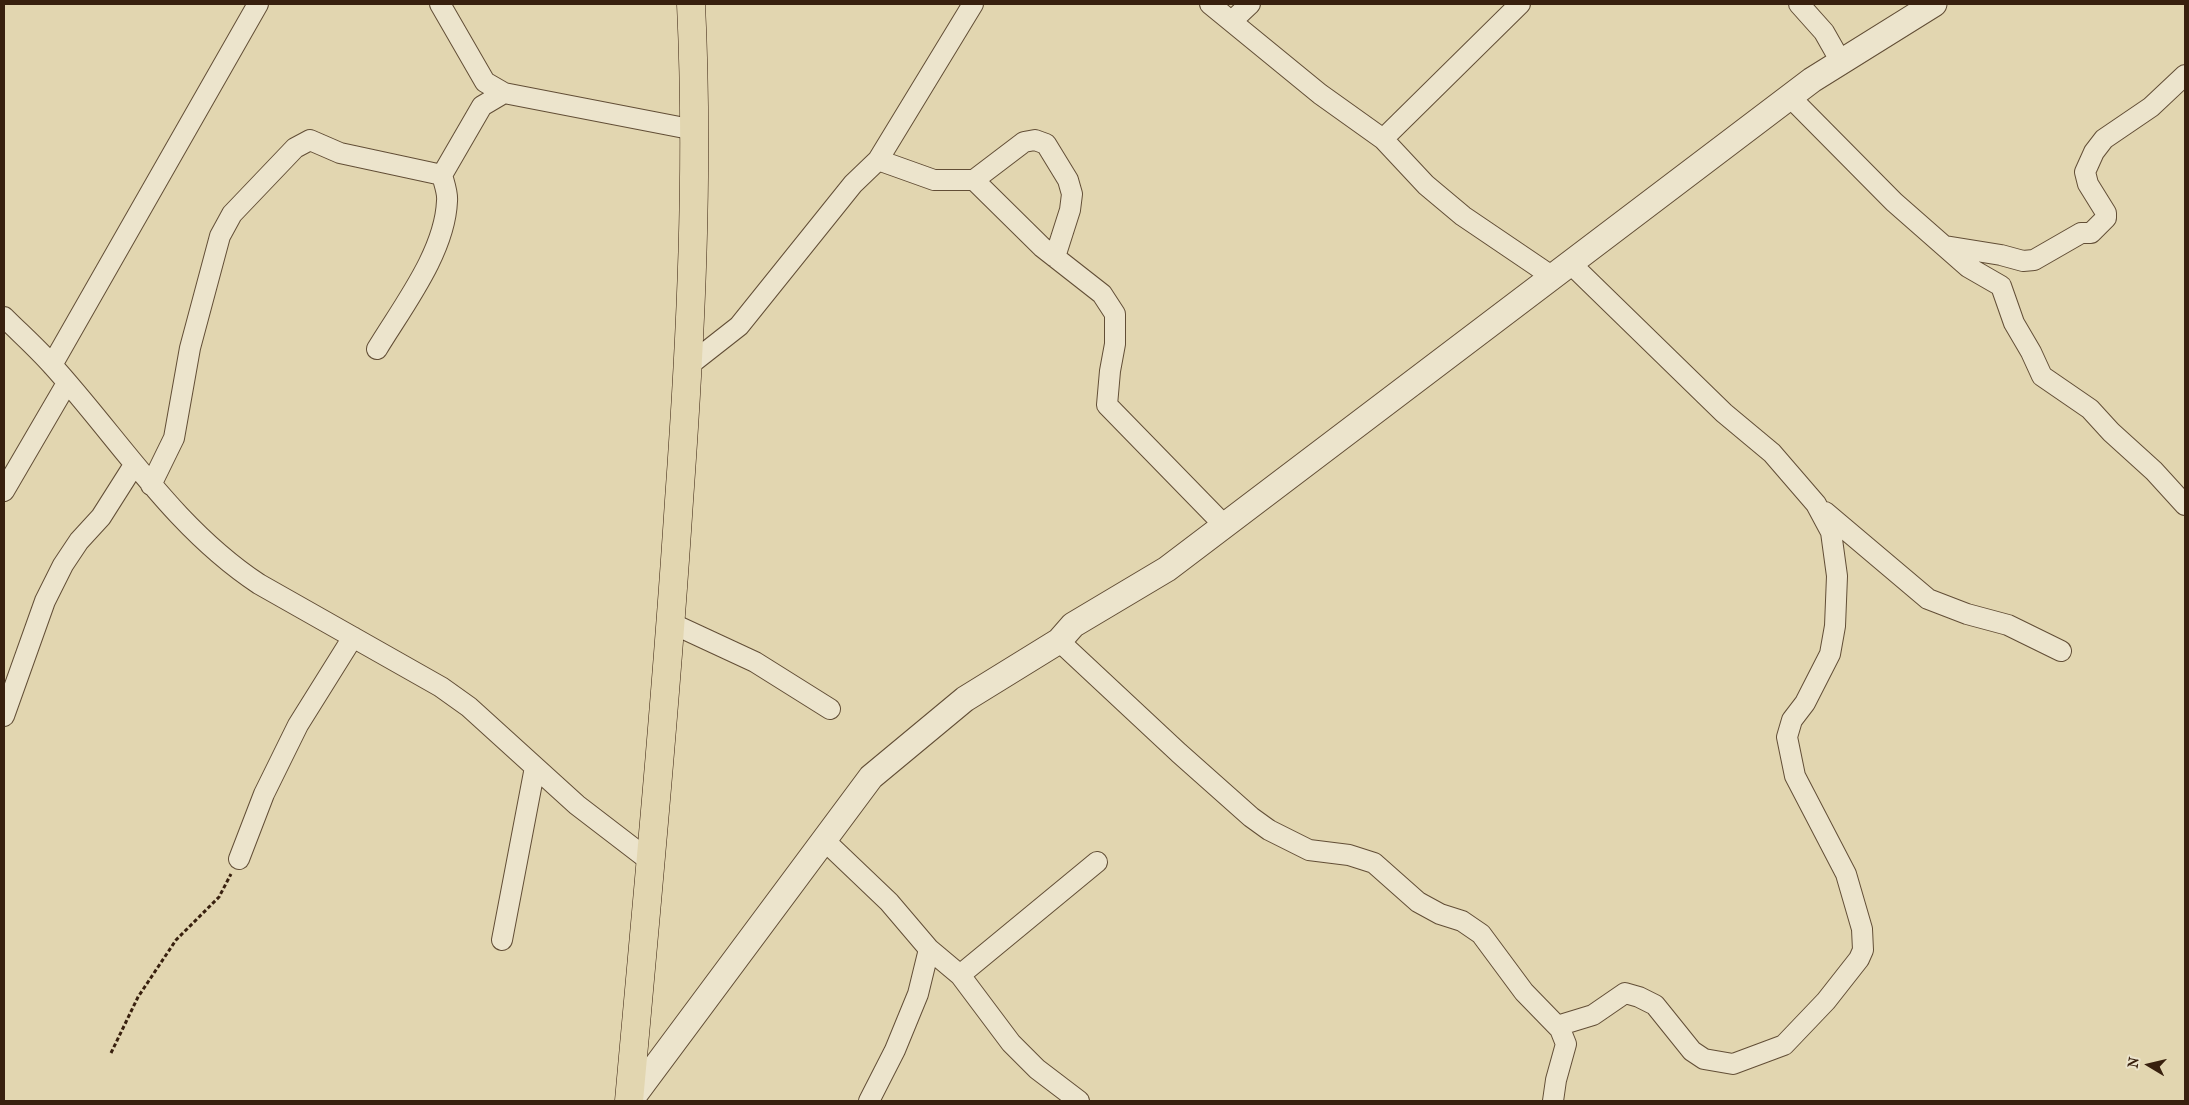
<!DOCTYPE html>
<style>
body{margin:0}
#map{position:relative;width:2189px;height:1105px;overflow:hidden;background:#e2d6b0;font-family:"IM FELL French Canon",serif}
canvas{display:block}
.frame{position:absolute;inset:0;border:5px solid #38200e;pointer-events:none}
.north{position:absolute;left:2124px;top:1040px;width:50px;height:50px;-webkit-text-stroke:4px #ece4cc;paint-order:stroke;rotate:279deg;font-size:14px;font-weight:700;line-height:20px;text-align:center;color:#38200e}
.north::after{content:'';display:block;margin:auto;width:18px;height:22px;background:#38200e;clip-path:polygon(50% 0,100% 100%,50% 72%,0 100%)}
</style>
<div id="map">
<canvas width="2189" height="1105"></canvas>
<div class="frame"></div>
<div class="north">N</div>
</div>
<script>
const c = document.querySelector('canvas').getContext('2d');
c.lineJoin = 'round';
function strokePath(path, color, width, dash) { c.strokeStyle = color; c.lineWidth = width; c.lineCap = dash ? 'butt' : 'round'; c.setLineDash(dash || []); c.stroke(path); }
const path = new Path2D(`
 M111 1053 138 997 176 940 219 897 231 874`);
const minor = new Path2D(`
 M440 4 485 82 504 93
 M1210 4 1320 94 1383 139 1426 185 1463 216 1553 277
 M1799 4 1824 32 1841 62
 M1232 21 1250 4
 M1790 97 1894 202 1968 267 2001 286 2014 323 2031 352 2042 376 2090 409 2111 432 2154 471 2185 505
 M1383 139 1520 4
 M878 160 934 180H974L1024 142 1035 140 1046 144 1068 180 1072 194 1070 210 1055 257
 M974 180 1042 247 1102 294 1115 314V344L1110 371 1107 405 1225 526
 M1945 246 2001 255 2023 261 2034 260 2081 233H2091L2106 218V213L2088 184 2085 172 2094 152 2104 139 2151 107 2185 75
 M4 317C20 333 37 348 52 365 120 440 174 528 259 584L441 687 469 707 577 805 650 861
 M377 349C403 306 445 252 447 201 448 193 444 183 442 175L482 106 504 93 695 130
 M52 365 258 4
 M688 366 739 326 853 184 878 160 973 4
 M151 485 174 438 190 348 220 236 232 214 295 148 310 140 340 153 442 175
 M4 491 67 383
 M1825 512 1928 599 1967 614 2008 625 2061 651
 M671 623 755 662 830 709
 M1059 641 1179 753 1251 817 1269 830 1309 850 1349 855 1374 863 1418 902 1440 914 1462 921 1481 934 1524 992 1560 1029 1566 1044 1556 1080 1553 1101
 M4 716 45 601 63 565 79 541 101 517 134 465
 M824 840 889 902 929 949 960 975 1011 1043 1037 1069 1079 1101
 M239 859 264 794 298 725 353 637
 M502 940 535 767
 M960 975 1097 862
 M1557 1026 1593 1015 1625 993 1639 997 1655 1005 1692 1051 1704 1059 1733 1064 1784 1045 1826 1001 1859 959 1863 950 1862 929 1846 874 1795 776 1787 737 1792 720 1805 703 1830 654 1835 626 1837 576 1831 532 1816 504 1772 453 1724 413 1571 264
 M869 1101 895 1050 918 994 929 949`);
const tertiary = new Path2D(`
 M630 1101 871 777 965 699 1059 641 1073 625 1167 569 1812 80 1934 4`);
const trunk = new Path2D(`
 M629 1101C647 901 666 701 679 501 691 335 699 169 691 4`);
strokePath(minor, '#624e36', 22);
strokePath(tertiary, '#624e36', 27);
strokePath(trunk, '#38200e', 29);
strokePath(path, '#38200e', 3, [4, 2.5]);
strokePath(minor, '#ece4cc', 20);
strokePath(tertiary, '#ece4cc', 25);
strokePath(trunk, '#e2d6b0', 28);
</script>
